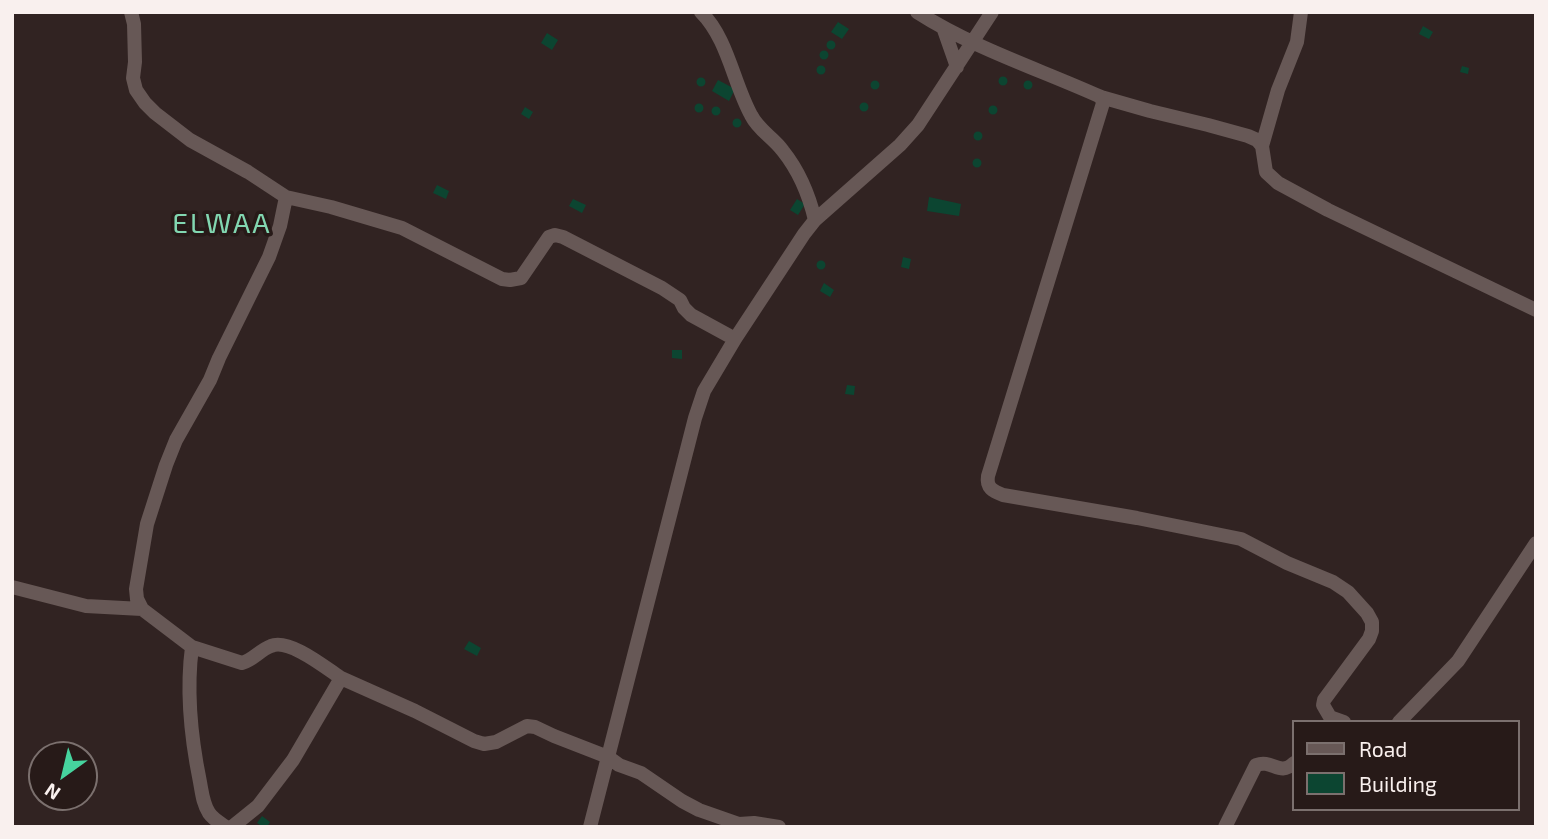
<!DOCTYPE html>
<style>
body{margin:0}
#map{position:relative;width:1548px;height:839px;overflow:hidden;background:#312322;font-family:"Exo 2",sans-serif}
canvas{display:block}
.frame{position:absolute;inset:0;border:14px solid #f9f0ee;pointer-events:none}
.legend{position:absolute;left:1292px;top:720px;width:228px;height:91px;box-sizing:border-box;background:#271a18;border:2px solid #7b706e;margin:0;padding:9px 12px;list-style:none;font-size:21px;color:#f9f0ee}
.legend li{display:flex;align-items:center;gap:14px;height:35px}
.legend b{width:35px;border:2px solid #7b706e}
.north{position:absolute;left:28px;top:741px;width:70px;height:70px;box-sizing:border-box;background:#271a18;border:2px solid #7b706e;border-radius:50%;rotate:214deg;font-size:19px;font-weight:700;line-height:28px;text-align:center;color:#f9f0ee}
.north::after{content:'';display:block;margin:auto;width:24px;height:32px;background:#46d49e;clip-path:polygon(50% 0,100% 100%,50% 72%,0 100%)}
</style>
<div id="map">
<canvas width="1548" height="839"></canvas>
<div class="frame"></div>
<ul class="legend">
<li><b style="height:9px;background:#675856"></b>Road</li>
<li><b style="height:19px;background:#0c4531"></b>Building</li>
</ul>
<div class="north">N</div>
</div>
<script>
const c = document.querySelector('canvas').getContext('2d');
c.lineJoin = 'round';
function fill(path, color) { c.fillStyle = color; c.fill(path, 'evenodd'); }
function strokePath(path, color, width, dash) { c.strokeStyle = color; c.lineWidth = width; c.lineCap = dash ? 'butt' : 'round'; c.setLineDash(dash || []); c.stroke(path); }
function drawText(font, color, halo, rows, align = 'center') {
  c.font = font + ' "Exo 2",sans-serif'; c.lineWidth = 7; c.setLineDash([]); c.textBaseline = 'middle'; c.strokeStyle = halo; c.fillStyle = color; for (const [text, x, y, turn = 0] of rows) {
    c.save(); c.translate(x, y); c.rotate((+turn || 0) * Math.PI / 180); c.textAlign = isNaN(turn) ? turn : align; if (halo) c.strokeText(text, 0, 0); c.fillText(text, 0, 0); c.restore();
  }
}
const building = new Path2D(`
 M838 22 849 29 842 39 831 32Z
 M1423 26 1433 32 1429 39 1419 34Z
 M547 33 558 40 552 50 541 43Z
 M826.5 45a4.5 4.5 0 1 1 9 0a4.5 4.5 0 1 1-9 0Z
 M819.5 55a4.5 4.5 0 1 1 9 0a4.5 4.5 0 1 1-9 0Z
 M816.5 70a4.5 4.5 0 1 1 9 0a4.5 4.5 0 1 1-9 0Z
 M1462 66 1469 68 1468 74 1460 72Z
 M998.5 81a4.5 4.5 0 1 1 9 0a4.5 4.5 0 1 1-9 0Z
 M696.5 82a4.5 4.5 0 1 1 9 0a4.5 4.5 0 1 1-9 0Z
 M718 80 735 89 729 101 712 91Z
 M870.5 85a4.5 4.5 0 1 1 9 0a4.5 4.5 0 1 1-9 0Z
 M1023.5 85a4.5 4.5 0 1 1 9 0a4.5 4.5 0 1 1-9 0Z
 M859.5 107a4.5 4.5 0 1 1 9 0a4.5 4.5 0 1 1-9 0Z
 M694.5 108a4.5 4.5 0 1 1 9 0a4.5 4.5 0 1 1-9 0Z
 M988.5 110a4.5 4.5 0 1 1 9 0a4.5 4.5 0 1 1-9 0Z
 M711.5 111a4.5 4.5 0 1 1 9 0a4.5 4.5 0 1 1-9 0Z
 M525 107 533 112 529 119 521 114Z
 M732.5 123a4.5 4.5 0 1 1 9 0a4.5 4.5 0 1 1-9 0Z
 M973.5 136a4.5 4.5 0 1 1 9 0a4.5 4.5 0 1 1-9 0Z
 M972.5 163a4.5 4.5 0 1 1 9 0a4.5 4.5 0 1 1-9 0Z
 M437 185 449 191 446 199 433 193Z
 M929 197 961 204 959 216 927 211Z
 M573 199 586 205 582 213 569 206Z
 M797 199 805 204 798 215 790 210Z
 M903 257 911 259 909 269 901 267Z
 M816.5 265a4.5 4.5 0 1 1 9 0a4.5 4.5 0 1 1-9 0Z
 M824 283 834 290 830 297 820 291Z
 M672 350H682V359L672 358Z
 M847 385 855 386 854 395 845 394Z
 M469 641 481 648 477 656 464 649Z
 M262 816 270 822 267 827H263L257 823Z`);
const minor = new Path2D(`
 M131 12 134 24 135 62 133 78 136 90 145 103 155 113 190 140 248 172 286 197 331 207 402 228 502 279 510 280 521 278 549 237 555 235 563 237 662 288 680 300 684 308 691 315 735 339
 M701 12C728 39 733 82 751 115 759 131 773 137 783 151 799 171 809 195 815 220
 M917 12C975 49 1039 69 1101 97L1103 103 988 476C986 488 993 491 1003 495L1137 518 1241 539 1287 563 1333 582 1348 592 1367 613 1372 622V631L1369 639 1324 700 1323 705 1330 717 1344 722
 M944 30 957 67
 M1101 97 1150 111 1208 125 1248 136 1257 140 1262 146 1266 172 1278 183 1328 210 1536 310
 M1262 146 1278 90 1297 42 1301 12
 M12 587 86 606 142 609
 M192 647 242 663C253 660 260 650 271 646 289 638 326 668 341 678
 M1399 722 1458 661 1536 543
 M226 827C220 823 213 819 209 813 203 804 202 793 200 782 191 738 186 692 192 647L142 609 137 599 136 589 147 524 166 465 176 440 210 380 219 358 269 257 280 226 286 197
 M232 827 258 806 293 760 341 678 415 711 474 741 484 744 496 742 527 726 535 727 554 736 608 757 619 765 641 773 682 801 699 810 739 824 754 823 779 827
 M590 827 695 418 704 391 735 339 804 234 815 220 900 145 918 125 992 12
 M1225 827 1256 765C1273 759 1279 777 1294 763`);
const quarterNames = [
 ["ELWAA",222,224]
];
fill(building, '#0c4531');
strokePath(minor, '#675856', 14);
c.letterSpacing = '2px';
drawText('28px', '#82d7b1', '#271a18', quarterNames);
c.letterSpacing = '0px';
</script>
